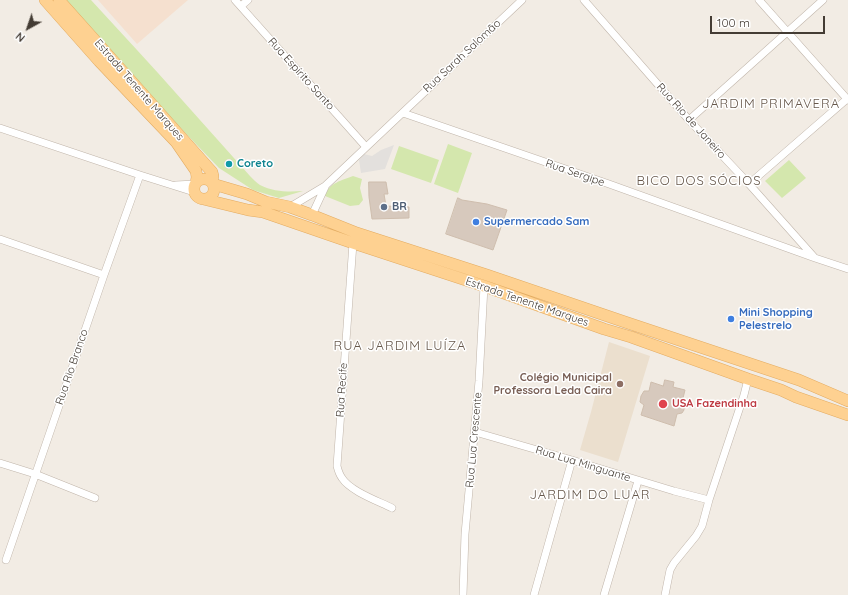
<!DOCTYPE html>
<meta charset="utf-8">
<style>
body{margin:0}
#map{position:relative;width:848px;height:595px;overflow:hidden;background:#f2ece4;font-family:Quicksand,sans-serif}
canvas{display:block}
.north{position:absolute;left:8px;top:8px;width:40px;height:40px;-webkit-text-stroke:3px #fff;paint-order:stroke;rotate:220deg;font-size:11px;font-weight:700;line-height:16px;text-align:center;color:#443c34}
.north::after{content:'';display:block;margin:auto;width:14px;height:18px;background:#443c34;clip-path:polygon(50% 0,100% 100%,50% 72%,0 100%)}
.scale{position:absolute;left:710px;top:16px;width:115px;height:18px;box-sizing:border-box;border:2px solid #443c34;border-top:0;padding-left:5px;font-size:12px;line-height:14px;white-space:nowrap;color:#443c34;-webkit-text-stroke:3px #fff;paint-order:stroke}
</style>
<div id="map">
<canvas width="848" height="595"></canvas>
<div class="north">N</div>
<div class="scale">100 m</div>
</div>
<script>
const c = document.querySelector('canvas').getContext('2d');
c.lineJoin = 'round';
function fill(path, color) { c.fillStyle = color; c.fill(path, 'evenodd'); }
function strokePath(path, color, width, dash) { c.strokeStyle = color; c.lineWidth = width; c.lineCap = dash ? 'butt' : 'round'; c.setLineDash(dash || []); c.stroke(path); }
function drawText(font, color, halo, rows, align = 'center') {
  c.font = font + ' Quicksand,sans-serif'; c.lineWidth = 3; c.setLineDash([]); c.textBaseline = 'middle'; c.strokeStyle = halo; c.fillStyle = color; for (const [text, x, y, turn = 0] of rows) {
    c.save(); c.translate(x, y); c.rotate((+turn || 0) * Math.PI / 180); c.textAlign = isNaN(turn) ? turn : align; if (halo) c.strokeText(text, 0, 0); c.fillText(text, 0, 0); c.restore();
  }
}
const commercial = new Path2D(`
 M98 0H188L137 44Z`);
const education = new Path2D(`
 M609 342 650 356 618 462 580 450 591 412Z`);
const green = new Path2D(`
 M65 0H91L137 50 158 73 250 176C253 179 257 183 260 185 274 192 288 192 303 191L279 198 253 190 219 168 141 87Z
 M448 144 472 153 458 193 434 184Z
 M399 146 439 160 431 183 391 169Z
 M789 160 806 178 782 198 765 181Z
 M353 176 362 179 360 188 363 200 359 205 350 206 325 196C328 183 343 180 353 176Z`);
const parking = new Path2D(`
 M394 145 385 169 361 173 359 160 364 154 372 156 381 150Z`);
const building = new Path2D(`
 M224.5 164a4.5 4.5 0 1 1 9 0a4.5 4.5 0 1 1-9 0Z
 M369 182H386L388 194H384L386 206 409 207V218L372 219 369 197Z
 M458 198 462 200 487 204 507 210 493 250 446 234Z
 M665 380 674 382 673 387 685 390 682 402 684 405V410L682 413 677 414 674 426 641 415 644 405 640 402 641 396 644 391H649L651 382 663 386Z`);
const minor = new Path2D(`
 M235 0 366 147
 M584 0 689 120 749 184 814 257
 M759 0 848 100
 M241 6 248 0
 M403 113 609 184 815 258 848 269
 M689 120 823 0
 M0 128 140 175 194 192
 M749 184 847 99
 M176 185 195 184
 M290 207 325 186 522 0
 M312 215 325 187
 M0 239 104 275
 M353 243 346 341 337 466C338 470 339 474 342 478 350 491 378 501 392 508
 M475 432 572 460 674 491 709 500
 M0 463 35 474 95 498
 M6 560 104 275 140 175
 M463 595 465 534 479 381 484 286
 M534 595 572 460
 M604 595 638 481
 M665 595 670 570 674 563 696 536 702 526 709 500 744 395 748 379`);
const primary = new Path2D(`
 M45 0 99 61 176 142 196 171 197 177 196 183
 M59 0 92 37 212 172 213 176 212 182
 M194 189a10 10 0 1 1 20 0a10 10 0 1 1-20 0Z
 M213 184 247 194 266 202 290 207 312 215 357 233 487 275 625 322 799 380 848 401
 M203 199 248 210 263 212 353 243 484 286 604 329 631 337 748 379 781 390 796 397 848 415`);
const markers = [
 [229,164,4,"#0f9aa8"],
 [384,207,4,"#5c6f8a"],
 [476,222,4,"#3f7fe0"],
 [731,319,4,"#3f7fe0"],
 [620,384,4,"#8d6e63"],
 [663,404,5,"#e0444e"]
];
const streetNames = [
 ["Rua Sarah Salomão",462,56,-43],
 ["Rua Espírito Santo",301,74,48],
 ["Estrada Tenente Marques",139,90,49],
 ["Rua Rio de Janeiro",691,121,48],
 ["Rua Sergipe",575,173,19],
 ["Estrada Tenente Marques",527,302,19],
 ["Rua Rio Branco",72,367,-71],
 ["Rua Recife",342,390,-86],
 ["Rua Lua Crescente",474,440,-85],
 ["Rua Lua Minguante",583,464,17]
];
const cultureNames = [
 ["Coreto",237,164]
];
const serviceNames = [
 ["BR",392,207]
];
const shopNames = [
 ["Supermercado Sam",484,222],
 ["Mini Shopping",739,313],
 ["Pelestrelo",739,326]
];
const educationNames = [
 ["Colégio Municipal",612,378],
 ["Professora Leda Caira",612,391]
];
const healthNames = [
 ["USA Fazendinha",672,404]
];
const quarterNames = [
 ["JARDIM PRIMAVERA",771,104],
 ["BICO DOS SÓCIOS",699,181],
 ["RUA JARDIM LUÍZA",400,346],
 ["JARDIM DO LUAR",590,495]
];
fill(commercial, '#f5e0cf');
fill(education, '#ebdfce');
fill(green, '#d4e7ad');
fill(parking, '#e3e0dd');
fill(building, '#d7c9bd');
strokePath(building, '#cebdad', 1);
strokePath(minor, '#c0b5aa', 8);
strokePath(primary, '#e3ab61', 12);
strokePath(minor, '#fff', 7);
strokePath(primary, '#fed191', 11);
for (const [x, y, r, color] of markers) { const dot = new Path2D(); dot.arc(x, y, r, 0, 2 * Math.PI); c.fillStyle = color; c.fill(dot); strokePath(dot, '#fff', 1.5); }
drawText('11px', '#443c34', '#fff', streetNames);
drawText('bold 11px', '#0d838f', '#fff', cultureNames, 'left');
drawText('bold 11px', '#4e5e75', '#fff', serviceNames, 'left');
drawText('bold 11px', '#366cbe', '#fff', shopNames, 'left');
drawText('bold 11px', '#785e54', '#fff', educationNames, 'right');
drawText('bold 11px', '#be3a42', '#fff', healthNames, 'left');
c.letterSpacing = '1px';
drawText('13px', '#67584b', '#fff', quarterNames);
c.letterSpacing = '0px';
</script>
